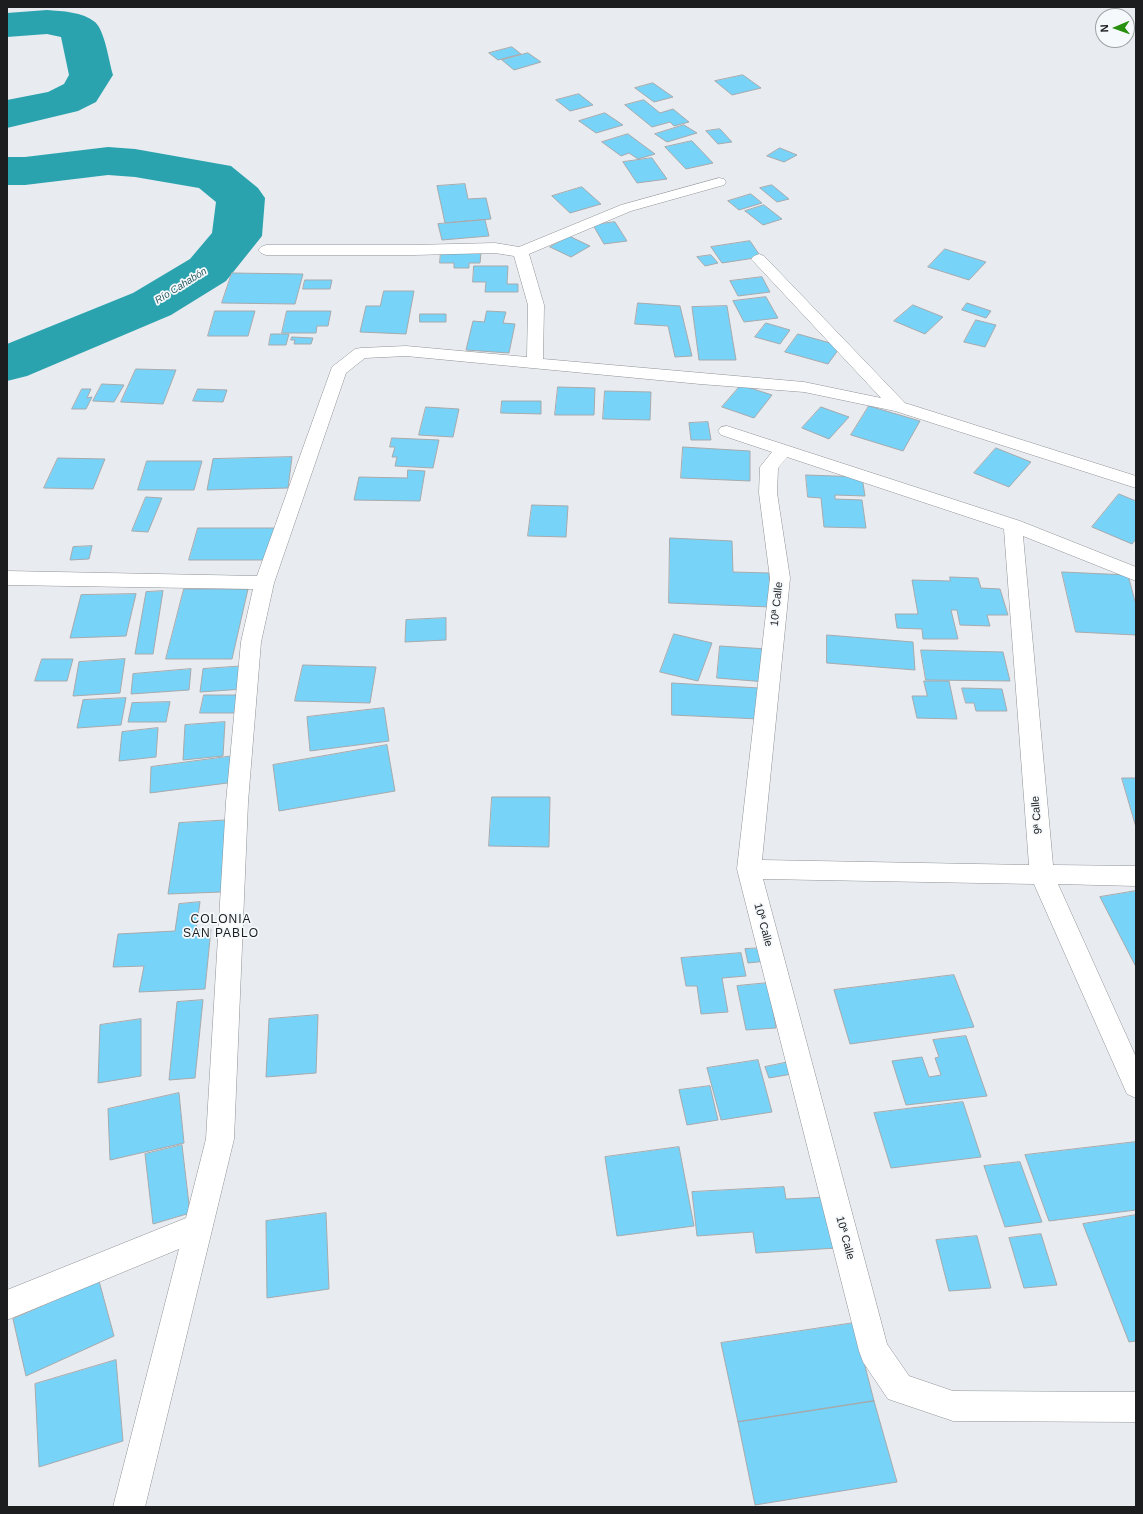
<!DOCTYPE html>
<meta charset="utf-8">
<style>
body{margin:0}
#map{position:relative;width:1143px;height:1514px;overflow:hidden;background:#e8ebef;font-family:Arial,sans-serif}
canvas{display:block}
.frame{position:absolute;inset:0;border:8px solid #1c1d1f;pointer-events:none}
.north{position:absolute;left:1095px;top:8px;width:40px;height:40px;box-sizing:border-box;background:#f5f9fc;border:1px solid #9ea1a4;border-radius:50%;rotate:268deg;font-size:11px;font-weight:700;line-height:16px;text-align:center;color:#1c1d1f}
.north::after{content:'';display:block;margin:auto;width:14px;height:18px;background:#298f0f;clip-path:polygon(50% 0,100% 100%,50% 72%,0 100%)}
</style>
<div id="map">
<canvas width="1143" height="1514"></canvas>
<div class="frame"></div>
<div class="north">N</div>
</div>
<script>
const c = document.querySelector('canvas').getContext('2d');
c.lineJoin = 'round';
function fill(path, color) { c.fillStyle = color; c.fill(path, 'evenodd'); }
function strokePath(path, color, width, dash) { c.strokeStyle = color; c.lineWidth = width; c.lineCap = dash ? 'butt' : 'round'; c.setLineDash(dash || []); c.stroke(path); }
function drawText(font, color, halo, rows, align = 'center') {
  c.font = font + ' Arial,sans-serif'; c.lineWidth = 3.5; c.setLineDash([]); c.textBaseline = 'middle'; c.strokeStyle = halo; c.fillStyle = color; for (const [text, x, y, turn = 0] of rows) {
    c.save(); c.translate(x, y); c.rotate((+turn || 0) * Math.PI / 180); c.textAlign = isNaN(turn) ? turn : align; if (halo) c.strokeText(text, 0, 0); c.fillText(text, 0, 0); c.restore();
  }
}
const river = new Path2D(`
 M47 10C62 11 83 12 95 22 105 31 109 62 113 75L96 102 78 111 7 128V100L48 92 64 84 69 75 61 37 47 34 7 37V13Z
 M108 147 135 149 231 166 258 188 265 198 262 236 226 281 171 315 27 376 7 381V344L133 293 190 259 212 233 216 202 199 188 135 177 108 175 25 185H7V157H25Z`);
const building = new Path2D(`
 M512 47 521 54 498 60 489 53Z
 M528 53 541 62 514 70 502 60Z
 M743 75 761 88 732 95 715 81Z
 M653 83 673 97 654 102 635 88Z
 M579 94 593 105 570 111 556 100Z
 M644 100 660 113 673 109 689 122 674 126 670 122 652 127 625 105Z
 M605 113 623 125 596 133 579 121Z
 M684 125 697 133 667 142 655 134Z
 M720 129 732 142 718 144 706 131Z
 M628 134 655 154 638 159 629 153 621 156 602 142Z
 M692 141 713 163 686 169 665 147Z
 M780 148 797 155 784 162 767 156Z
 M652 158 667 179 637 183 623 162Z
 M465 184 468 199 486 198 491 219 445 223 437 186Z
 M772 185 789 199 777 202 760 188Z
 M582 187 601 204 570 213 552 196Z
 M751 194 762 203 739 210 728 201Z
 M764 205 782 219 763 225 745 211Z
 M485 220 489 236 442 240 438 224Z
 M615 222 627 241 604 244 593 225Z
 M569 236 590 246 571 257 550 247Z
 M750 241 761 257 722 263 711 247Z
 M945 249 986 262 969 280 928 267Z
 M441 252 481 253 480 263H469V268H454V263H440Z
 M711 255 718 263 705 266 697 257Z
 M474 266H508L507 284H518V292H485L486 282H473Z
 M232 273 303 274 295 304 222 303Z
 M762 277 770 292 738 296 730 281Z
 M305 280H332L330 289H303Z
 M384 291H414L406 334 360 332 366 306H380Z
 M766 297 778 318 744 322 733 301Z
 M638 303 680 306 692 356 675 357 668 326 635 324Z
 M967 303 991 311 986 318 962 310Z
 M913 305 943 317 925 334 894 321Z
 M727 306 736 360H699L692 307Z
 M215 311H255L248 336H208Z
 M287 311H331L328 326H317L316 333H282Z
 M487 311 506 312 503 323 515 324 509 353 466 350 473 321 484 322Z
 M420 314H446V322H420Z
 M976 320 996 325 985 347 964 342Z
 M766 323 790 330 780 344 755 337Z
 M271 334H289L286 345H269Z
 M798 334 841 346 828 364 785 352Z
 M292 337 313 338 311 344H294L295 340H291Z
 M136 369 176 370 163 404 121 402Z
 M102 384 124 385 114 402 93 401Z
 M741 385 772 395 754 418 722 407Z
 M558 387 595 388 594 415H555Z
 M82 389H91L87 398 92 397 86 409H72Z
 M198 389 227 390 223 402 193 401Z
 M605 391 651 392 650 420 603 419Z
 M502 401H541V414L501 413Z
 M869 406 920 421 903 451 851 435Z
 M426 407 459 409 453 437 419 435Z
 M821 407 849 417 829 439 802 428Z
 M708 422 711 440H691L689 423Z
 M392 438 439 440 433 468 395 466 397 457H392L395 447H390Z
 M683 447 750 451V481L681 478Z
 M996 448 1031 462 1009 487 974 473Z
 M292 457 288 488 207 490 213 459Z
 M58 458 105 459 93 489 44 488Z
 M147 461H202L194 490H138Z
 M408 470 425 471 420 501 354 500 359 477 407 478Z
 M806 475 862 477 865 496 835 495V499L862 500 866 528 824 527 821 498 808 497Z
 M1119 494 1136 501V539L1132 544 1092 527Z
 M146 497 162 498 148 532 132 531Z
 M532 505 568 506 566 537 528 536Z
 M198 528H275L268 560H189Z
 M670 538 732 541 733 572 769 573 771 607 669 603Z
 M92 546 89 559 70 560 73 547Z
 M1062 572 1128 575 1136 605V635L1076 632Z
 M950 577 978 578 981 588 1000 589 1008 615H987L990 626 960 625 957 610H951L958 639H923L922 629 897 628 895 614H918L912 580 950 581Z
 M184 589H248L232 659H166Z
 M163 591 153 654H135L146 592Z
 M136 594 126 636 70 638 81 595Z
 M446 618V640L405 642 406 620Z
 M674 634 712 643 698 681 660 672Z
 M827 635 913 642 915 670 827 663Z
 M720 646 767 649 766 682 717 678Z
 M921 650 1003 652 1010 681 926 680Z
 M42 659H73L67 681H35Z
 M125 659 120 693 73 696 79 662Z
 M303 665 376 667 370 703 295 701Z
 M246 666 244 689 200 692 203 669Z
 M191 669 189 690 131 694 133 674Z
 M924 681H949L957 719 917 718 912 696H927Z
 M672 683 759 688V719L672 715Z
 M962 688 1002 689 1007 711H976L974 703H966Z
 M204 695H238L234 713H200Z
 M126 698 121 725 77 728 83 700Z
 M170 702 166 722H128L132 703Z
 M384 708 389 741 310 751 307 717Z
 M225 722 223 756 183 760 185 725Z
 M158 728 156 757 119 761 122 732Z
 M387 745 395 791 279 811 273 765Z
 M234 756 235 782 150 793 151 767Z
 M1122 778H1136V827Z
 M492 797H550L549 847 489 846Z
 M232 820 222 892 168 894 179 823Z
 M1136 891V967L1100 897Z
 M200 902 196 930 211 929 205 989 139 992 144 966 113 967 118 934 175 931 179 904Z
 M765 948 767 961 748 963 745 949Z
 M741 953 746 976 722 978 728 1012 701 1014 697 986H686L681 958Z
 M954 975 974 1027 850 1044 834 990Z
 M768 983 776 1028 746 1030 737 986Z
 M203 1000 195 1078 169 1080 177 1002Z
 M318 1015 316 1073 266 1077 269 1019Z
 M141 1019V1076L98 1083 100 1025Z
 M966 1036 987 1096 906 1105 892 1061 922 1057 929 1077 941 1075 935 1058 939 1057 933 1040Z
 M758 1060 772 1112 721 1120 707 1068Z
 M789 1062 792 1074 769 1078 765 1067Z
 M710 1086 718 1120 687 1125 679 1090Z
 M179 1093 184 1143 110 1160 108 1109Z
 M963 1102 981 1157 891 1168 874 1113Z
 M1136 1142V1210L1049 1221 1025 1155Z
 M182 1145 190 1213 153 1224 145 1154Z
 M679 1147 694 1226 617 1236 605 1157Z
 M1020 1162 1042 1222 1005 1227 984 1166Z
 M784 1187 786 1199 828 1197 837 1248 756 1253 753 1232 697 1236 692 1192Z
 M326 1213 329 1289 267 1298 266 1221Z
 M1136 1215V1341L1129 1342 1083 1224Z
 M1041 1234 1057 1285 1024 1288 1009 1238Z
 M977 1236 991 1288 949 1291 936 1240Z
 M99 1281 114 1336 26 1376 13 1319Z
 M854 1323 874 1401 738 1422 721 1343Z
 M116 1360 123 1441 39 1467 35 1384Z
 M874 1401 897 1482 755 1505 738 1422Z`);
const street = new Path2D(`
 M719 178 724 179 726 182 724 185 631 211 529 254 544 305 543 359 804 382 881 398 754 262 751 259 754 256 759 254 764 256 905 403 1136 476V488L895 411 804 392 700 384 406 356 365 358 346 373 274 583 261 642 248 802 234 1139 145 1507H113L179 1249 7 1320V1290L186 1218 206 1139 226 802 241 642 253 589 7 585V571L257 576 332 367 355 349 361 348 406 346 527 357 528 305 514 256 495 253 413 255H266L261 253 258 250 261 247 266 245H413L495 243 519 247 621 205Z
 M727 426 1020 521 1136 567V581L1023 536 1053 865 1136 866V886L1058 884 1136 1057V1098L1127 1094 1034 884 763 879 887 1344 909 1376 953 1391 1136 1392V1422L953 1421 888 1399 863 1362 859 1351 737 869 770 578 759 493 760 467 772 452 721 435 718 431 721 427ZM787 457 1004 529 1029 865 762 860 790 578 777 493 778 468Z`);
const farWaternames = [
 ["Río Cahabón",181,286,-32]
];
const streetNames = [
 ["10ª Calle",777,604,-84],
 ["9ª Calle",1037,815,-95],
 ["10ª Calle",763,925,75],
 ["10ª Calle",845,1238,75]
];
const neighbourhoodNames = [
 ["COLONIA",221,920],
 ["SAN PABLO",221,934]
];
fill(river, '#2ba3af');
fill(building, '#77d3f8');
strokePath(building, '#a6aaad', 1);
strokePath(street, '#8f9396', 1);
fill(street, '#fff');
drawText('italic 10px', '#2b5b61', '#f5f9fc', farWaternames);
drawText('11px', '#1c1d1f', '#f5f9fc', streetNames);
c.letterSpacing = '1px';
drawText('12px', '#1c1d1f', '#f5f9fc', neighbourhoodNames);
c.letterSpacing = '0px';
</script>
